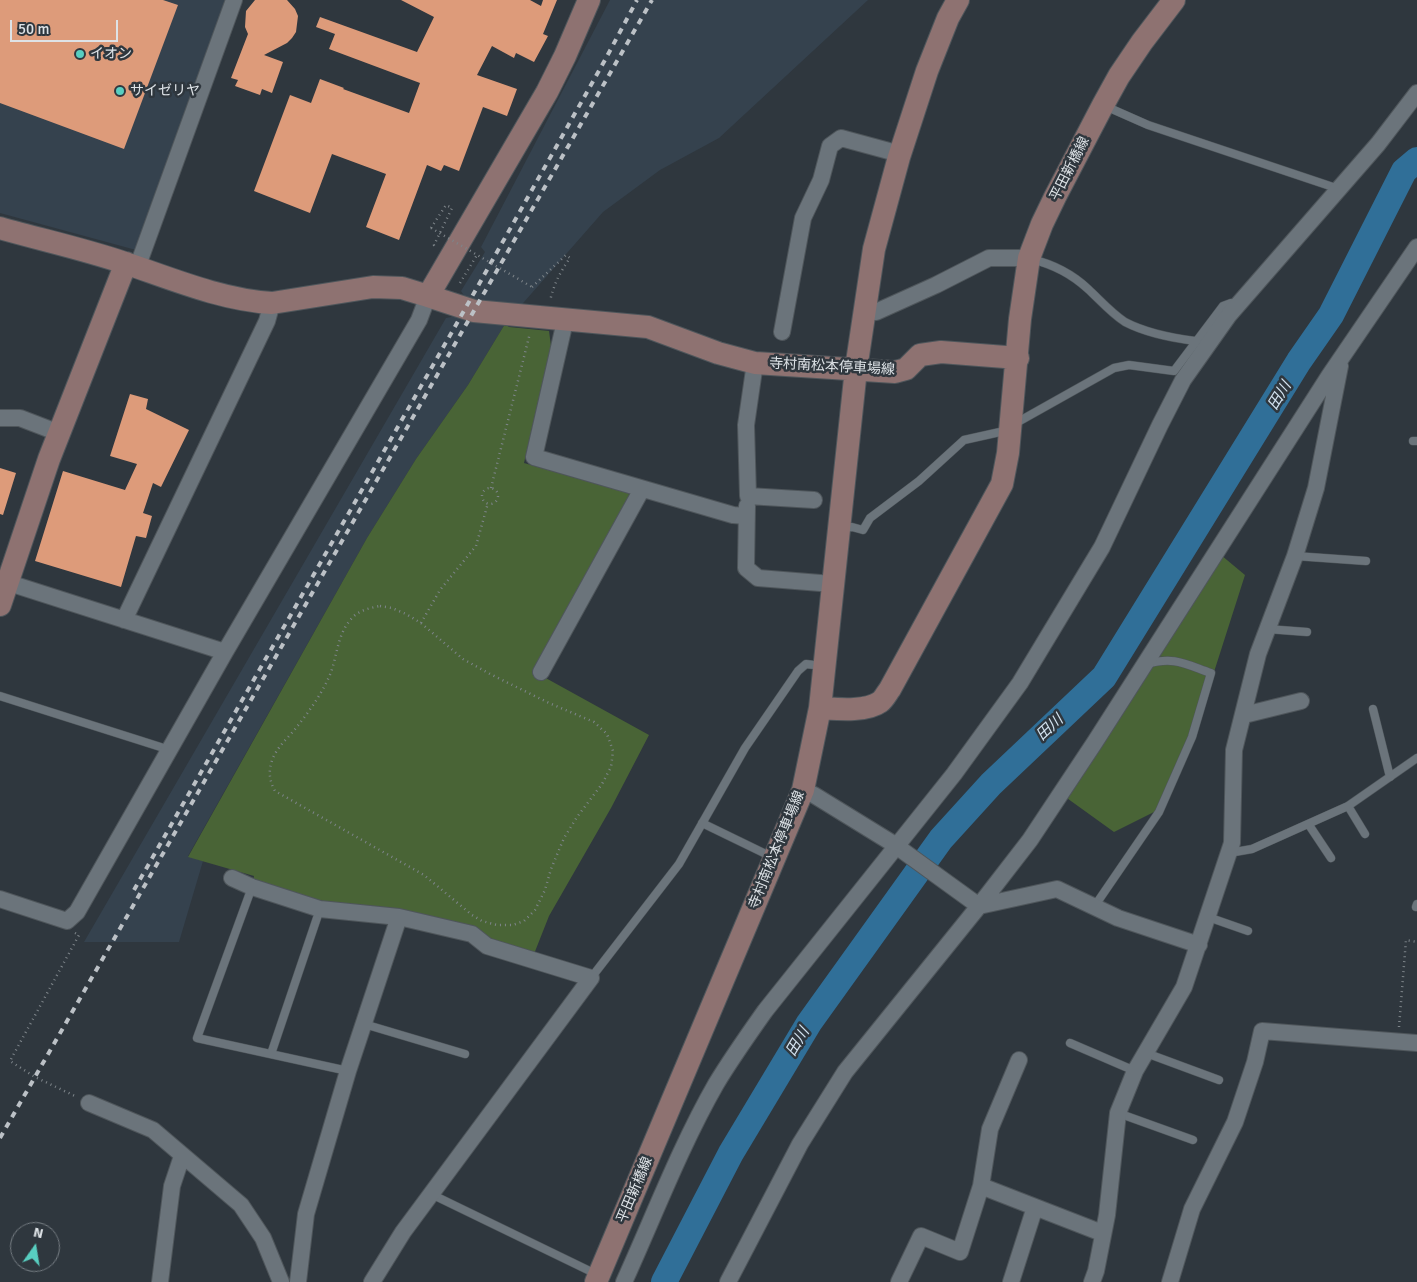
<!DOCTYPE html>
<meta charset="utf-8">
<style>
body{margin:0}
#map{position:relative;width:1417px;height:1282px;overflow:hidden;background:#2f373e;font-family:Signika,sans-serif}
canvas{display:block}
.north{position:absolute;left:10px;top:1222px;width:50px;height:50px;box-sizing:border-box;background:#2f373e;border:1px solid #757c82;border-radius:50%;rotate:13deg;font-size:14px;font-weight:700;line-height:20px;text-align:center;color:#dee3e7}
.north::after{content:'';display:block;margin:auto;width:18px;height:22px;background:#58cec0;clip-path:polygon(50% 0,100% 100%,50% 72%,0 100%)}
.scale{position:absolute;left:10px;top:20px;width:108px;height:22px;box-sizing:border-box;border:2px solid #dee3e7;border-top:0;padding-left:6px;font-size:15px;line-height:18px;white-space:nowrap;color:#dee3e7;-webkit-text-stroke:4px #2f373e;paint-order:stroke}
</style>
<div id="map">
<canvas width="1417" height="1282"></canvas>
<div class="north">N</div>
<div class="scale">50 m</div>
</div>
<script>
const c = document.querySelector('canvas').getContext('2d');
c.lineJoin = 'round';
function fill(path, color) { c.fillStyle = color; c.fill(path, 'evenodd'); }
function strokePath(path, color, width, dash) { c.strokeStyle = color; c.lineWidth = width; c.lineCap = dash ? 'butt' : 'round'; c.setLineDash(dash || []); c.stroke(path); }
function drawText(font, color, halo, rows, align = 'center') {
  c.font = font + ' Signika,"Noto Sans JP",sans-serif'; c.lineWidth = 5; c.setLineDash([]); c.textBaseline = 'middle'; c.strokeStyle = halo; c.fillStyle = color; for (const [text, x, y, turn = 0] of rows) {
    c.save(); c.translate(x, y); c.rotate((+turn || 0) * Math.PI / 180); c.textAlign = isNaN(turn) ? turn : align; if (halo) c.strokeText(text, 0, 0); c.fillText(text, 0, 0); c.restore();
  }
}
const built = new Path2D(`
 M0 0H229L136 250 0 213Z
 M610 0H868L719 138 660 170 603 212 517 310 467 300 461 291 485 252 481 247Z
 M456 316 505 324 468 385 416 459 367 538 188 856 203 861 179 942H84L446 318Z`);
const green = new Path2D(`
 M505 324 509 327 549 331 551 346 524 463 628 493 631 498 533 671 649 735 611 808 549 916 534 954 321 901 253 882 254 876 188 857 367 538 416 459 468 385Z
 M1221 555 1245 575 1214 672C1195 665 1176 655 1156 657Z
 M1174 663 1208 675 1197 715 1179 763 1156 811 1114 832 1064 796 1146 670 1154 665Z`);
const river = new Path2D(`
 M664 1282 731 1153 809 1023 941 839 991 784 1104 677 1299 361 1331 315 1404 171 1417 160`);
const building = new Path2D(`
 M0 0H163L178 5 124 149 0 103Z
 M255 0H287L295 9 298 16 296 32 292 38 287 43 264 55 283 62 272 93 262 89 260 95 235 86 238 80 231 78 248 34 245 27 246 11Z
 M401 0H530L541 6 543 0H557L543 34 548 36 534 62 516 53 514 58 492 46 477 75 517 89 507 116 483 107 459 171 444 165 441 171 427 165 399 240 366 227 386 174 332 154 310 213 254 191 290 95 311 103 320 79 344 88 343 89 409 113 420 83 329 49 335 34 316 27 320 17 417 52 434 17Z
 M130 394 148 399 146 409 189 430 161 487 153 483 143 513 152 516 146 538 136 536 121 587 35 561 63 471 125 490 137 464 110 456Z
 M0 468 16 473 3 515 0 514Z`);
const path = new Path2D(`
 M431 228 446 205 452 208 434 245 437 247
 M460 283 477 255
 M532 287 566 255 570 258C560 272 554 284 550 301
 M482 496a8 8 0 1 1 16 0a8 8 0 1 1-16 0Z
 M491 488 530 333
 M380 606 392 608 406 614 421 623 463 659 490 674 549 703 594 722 607 734 613 751 611 767 602 784 577 817 564 838 551 869 545 890 535 910 524 921 513 925H497L482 921 472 915 424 875 275 791C269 780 268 770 273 758 278 746 288 738 296 728 308 713 321 695 329 677 338 657 336 634 353 617 360 610 370 608 380 606Z
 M421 623 440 590 476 546 488 503
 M75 933 79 935 10 1061 35 1077 77 1097
 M1399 1027 1406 940 1417 942`);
const lane = new Path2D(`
 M1105 106 1148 125 1339 189
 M1031 259C1052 264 1072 274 1088 289 1100 300 1111 313 1125 322 1146 333 1172 338 1195 341
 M1413 441H1417
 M841 528 852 527 863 530 870 518 919 481 964 440 1000 432 1114 368 1129 365 1174 371 1223 306 1231 303 1237 305
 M1295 556 1366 561
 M1267 629 1307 632
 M0 696 170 750
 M1373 709 1390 777
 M1348 806 1365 834
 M702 823 772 857
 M1309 825 1331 858
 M1229 853 1252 849 1348 806 1417 758
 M252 887 197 1038 348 1071
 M1094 907 1159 812 1192 737 1211 673C1185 664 1174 656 1147 664
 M1416 907 1417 904
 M1208 917 1248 931
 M591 978 679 864 745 748 798 671 806 664 822 666
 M364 1024 465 1054
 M1070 1043 1135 1071
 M1146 1053 1219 1080
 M271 1054 320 909
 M1118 1113 1193 1140
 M431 1194 596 1274`);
const street = new Path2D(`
 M137 268 234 0
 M876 312 936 285 989 258H1029
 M563 320V330L534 457 733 515 746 516
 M782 332 803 218 821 180 830 146 841 138 900 154
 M755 363 746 425 748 496 814 500
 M0 418H20L59 433
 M747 506 746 568 758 578 833 584
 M0 580 225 652
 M124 620 267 321 272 303
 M541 672 642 489
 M1244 715 1301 701
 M803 790 814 795 892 843 979 906 1057 889 1118 918 1199 945
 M232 878 252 887 320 909 399 917 472 934 487 946 591 978 403 1232 372 1282
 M0 899 67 921 77 912 225 652 419 320 428 296
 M89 1103 153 1130 241 1205 263 1238 281 1282
 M981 1186 1035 1207 1011 1282
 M1035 1207 1102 1233
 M160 1282 172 1186 182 1156
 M298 1282 306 1214 348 1071 399 917
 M624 1282C654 1216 680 1147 716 1084 731 1059 748 1035 765 1011L954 774 1020 683 1102 547 1160 425 1183 380 1229 315 1378 144 1417 93
 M728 1282 800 1144 845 1072 979 906 1030 840 1095 742 1329 376 1417 247
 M899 1282 921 1236 960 1252 981 1186 990 1129 1019 1060
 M1092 1282 1096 1271 1107 1215 1118 1113 1135 1071 1184 987 1232 843 1234 750 1258 654 1295 556 1316 488 1340 366
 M1170 1282 1192 1209 1235 1122 1255 1062 1262 1031 1417 1043`);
const secondary = new Path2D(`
 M589 0 565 56 547 92 428 296 474 311 648 327 718 353 755 363 895 372 906 369 920 355 941 352 1018 358
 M0 228C42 240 84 249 125 263 172 279 222 300 272 303L373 287 402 288 428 296
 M0 605 49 459 126 263
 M820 708C837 709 866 712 880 702 884 699 887 693 890 689L1002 484 1008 453 1020 319 1029 258 1042 224 1055 197 1103 105 1119 76 1142 42 1174 0
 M596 1282 803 790 820 708 856 369 874 249 899 157 927 71 948 18 958 0`);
const rail = new Path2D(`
 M134 890 465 309 605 60 637 0
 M0 1138 652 0`);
const pathBridge = new Path2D(`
 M431 228 532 287`);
const markers = [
 [80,54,5,"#58cec0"],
 [120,91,5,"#58cec0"]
];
const poiNames = [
 ["イオン",90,54],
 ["サイゼリヤ",130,91]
];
const streetNames = [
 ["平田新橋線",1070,169,-63],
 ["寺村南松本停車場線",832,367,3],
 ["寺村南松本停車場線",777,850,-68],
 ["平田新橋線",635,1190,-67]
];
const waterNames = [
 ["田川",1280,396,-58],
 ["田川",1050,728,-43],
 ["田川",798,1042,-59]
];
fill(built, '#35424e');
fill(green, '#496436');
strokePath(river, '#306f98', 26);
fill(building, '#dd9b7a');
strokePath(lane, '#4f565b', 9);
strokePath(street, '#4f565b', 18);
strokePath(secondary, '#4f565b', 24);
strokePath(path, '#7e858a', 2.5, [1, 4]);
strokePath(lane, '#6b747b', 8);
strokePath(street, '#6b747b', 16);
strokePath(secondary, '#8e7271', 22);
strokePath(rail, '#bcc1c6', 4, [6, 6]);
strokePath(pathBridge, '#7e858a', 2.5, [1, 4]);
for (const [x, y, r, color] of markers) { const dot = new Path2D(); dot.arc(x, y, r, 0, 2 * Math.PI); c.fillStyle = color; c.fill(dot); strokePath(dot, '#2f373e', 2); }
drawText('14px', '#dee3e7', '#2f373e', poiNames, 'left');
drawText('14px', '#dee3e7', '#2f373e', streetNames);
drawText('italic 15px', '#d5e5f2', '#2f373e', waterNames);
</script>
